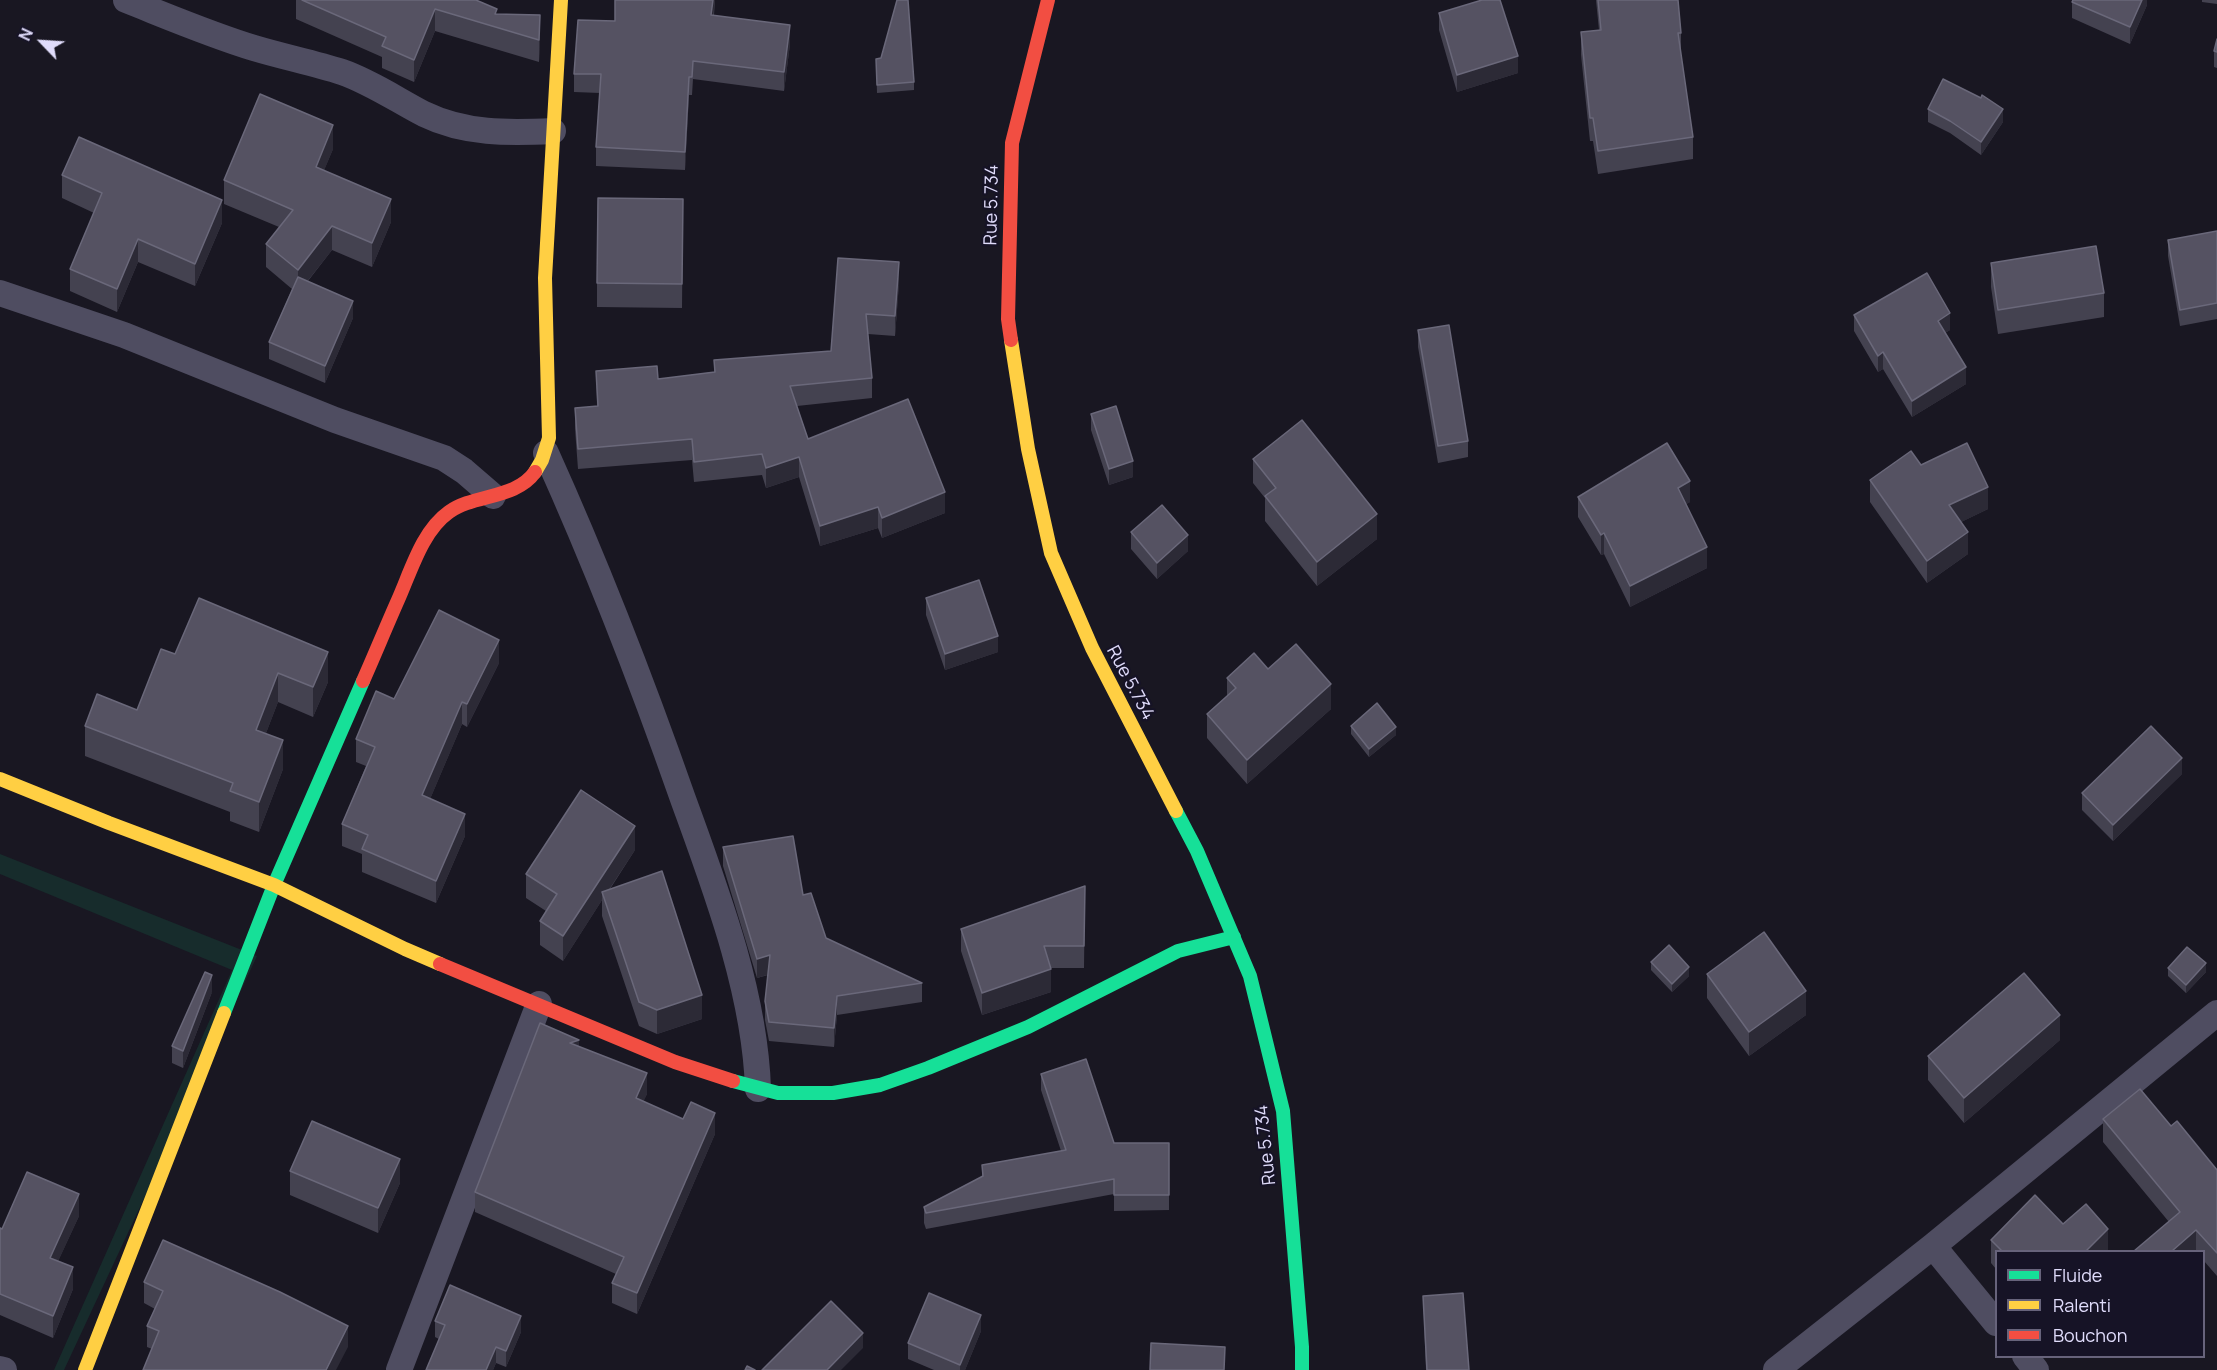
<!DOCTYPE html>
<style>
body{margin:0}
#map{position:relative;width:2217px;height:1370px;overflow:hidden;background:#191722;font-family:Manrope,sans-serif}
canvas{display:block}
.legend{position:absolute;left:1995px;top:1250px;width:210px;height:108px;box-sizing:border-box;background:#161326;border:2px solid #67637b;margin:0;padding:8px 10px;list-style:none;font-size:18px;color:#e0dcfb}
.legend li{display:flex;align-items:center;gap:12px;height:30px}
.legend b{width:30px;border:2px solid #67637b}
.north{position:absolute;left:12px;top:12px;width:60px;height:60px;-webkit-text-stroke:4px #161326;paint-order:stroke;rotate:295deg;font-size:16px;font-weight:700;line-height:24px;text-align:center;color:#e0dcfb}
.north::after{content:'';display:block;margin:auto;width:21px;height:27px;background:#e0dcfb;clip-path:polygon(50% 0,100% 100%,50% 72%,0 100%)}
</style>
<div id="map">
<canvas width="2217" height="1370"></canvas>
<ul class="legend">
<li><b style="height:8px;background:#16e098"></b>Fluide</li>
<li><b style="height:8px;background:#ffcf43"></b>Ralenti</li>
<li><b style="height:8px;background:#f24e42"></b>Bouchon</li>
</ul>
<div class="north">N</div>
</div>
<script>
const c = document.querySelector('canvas').getContext('2d');
c.lineJoin = 'round';
function fill(path, color) { c.fillStyle = color; c.fill(path, 'evenodd'); }
function strokePath(path, color, width, dash) { c.strokeStyle = color; c.lineWidth = width; c.lineCap = dash ? 'butt' : 'round'; c.setLineDash(dash || []); c.stroke(path); }
function drawText(font, color, halo, rows, align = 'center') {
  c.font = font + ' Manrope,sans-serif'; c.lineWidth = 4.5; c.setLineDash([]); c.textBaseline = 'middle'; c.strokeStyle = halo; c.fillStyle = color; for (const [text, x, y, turn = 0] of rows) {
    c.save(); c.translate(x, y); c.rotate((+turn || 0) * Math.PI / 180); c.textAlign = isNaN(turn) ? turn : align; if (halo) c.strokeText(text, 0, 0); c.fillText(text, 0, 0); c.restore();
  }
}
const green = new Path2D(`
 M0 854 257 956 64 1370H54L232 970 0 874Z`);
const street = new Path2D(`
 M126 0C169 17 211 35 254 48 284 57 314 63 342 72 371 82 397 100 424 114 465 134 508 133 553 131
 M0 293 124 335 335 420 444 458 464 471 493 496
 M546 453C597 566 642 682 683 799 716 890 755 992 758 1089
 M1933 1246 1996 1323
 M2025 1356 2036 1370
 M0 1369 4 1370
 M399 1370 539 1004
 M1776 1370 1933 1246 2217 1013`);
const fast = new Path2D(`
 M1176 811 1197 851 1250 976 1283 1111 1302 1347V1370
 M224 1013 274 885 363 681
 M733 1081 778 1093H833L880 1085 928 1068 1028 1027 1178 951 1234 937`);
const slow = new Path2D(`
 M1011 340 1028 449 1051 553 1092 648 1176 811
 M535 472 542 460 549 438 545 278 561 0
 M0 779 109 823 274 885 405 949 440 964
 M85 1370 224 1013`);
const jam = new Path2D(`
 M1011 340 1008 319 1012 143 1048 0
 M363 681C375 654 386 627 398 600 411 571 422 531 449 512 474 494 516 499 535 472
 M440 964 675 1062 733 1081`);
const wall = new Path2D(`
 M296 0H476L497 14 540 37 539 62 435 31 414 82 382 68V57L296 19Z
 M715 0 714 15 790 44 784 91 693 79 692 95H689L685 170 596 166V147L600 93 574 92V74Z
 M1596 0H1678L1681 33V56L1693 137V159L1598 174 1593 141H1590L1581 55V32L1599 30Z
 M2147 0V5L2130 44 2072 18V2Z
 M2202 0H2217V4L2202 2Z
 M1439 13 1518 73 1457 92 1439 30Z
 M2217 39V68L2214 67V51Z
 M876 59 914 82V90L877 93Z
 M1928 109 2003 122 1981 155 1950 133 1928 122Z
 M333 149 324 170 391 222 372 267 332 250 308 281 353 318 325 383 269 359V342L292 289 266 267V244L279 227 224 204V180Z
 M62 175 222 223 195 286 138 262 117 312 70 291V269L94 213 62 198Z
 M683 199 682 308 597 307V283Z
 M2217 231V319L2180 326 2168 256V240Z
 M838 258 899 283 895 336 868 334 872 378V398L797 406 808 439 945 513 882 538 878 528 820 546 799 477 766 488 762 475 694 482 692 460 578 469 575 429V408L597 406 596 371 658 379 714 372V360L831 351Z
 M1991 263 2104 293V317L1998 334 1991 287Z
 M1854 315 1950 330 1945 333 1966 384 1912 417 1883 369 1878 372 1854 331Z
 M1418 330 1468 441V457L1438 463 1418 347Z
 M1091 414 1133 477 1109 485 1091 430Z
 M1253 459 1377 539 1317 586 1265 521V498L1253 483Z
 M1870 480 1988 509 1961 522 1968 554 1927 583 1870 502Z
 M1578 497 1690 502 1686 504 1707 568 1630 607 1604 554 1601 555 1578 517Z
 M1131 532 1188 551 1157 579 1131 549Z
 M926 598 998 652 945 670 926 615Z
 M175 654 328 682 313 717 278 702 266 733 283 769 259 832 230 821V812L85 756V726L137 710Z
 M499 663 467 727 462 724 430 799 465 836 436 903 362 872V854L342 846V824L366 766 356 762V739L394 699Z
 M1268 669 1331 709 1247 784 1207 738V714L1227 696V678Z
 M1351 726 1396 735 1369 757 1351 734Z
 M2182 774 2113 841 2082 810V793Z
 M723 847 803 895 826 938 922 983V1002L837 1015 834 1047 769 1041 765 1020V1001L768 975 757 978 723 866Z
 M635 850 610 889 702 1019 657 1034 639 1026 602 916V900L563 961 540 945V921L546 911 526 898V874Z
 M1085 886 1084 968H1051V992L982 1015 961 951V929Z
 M1651 962 1689 976 1672 992 1651 970Z
 M2168 968 2206 972 2186 993 2168 976Z
 M1707 974 1806 1015 1749 1056 1707 998Z
 M212 992 183 1068 172 1063V1046Z
 M2060 1040 1964 1123 1928 1080V1056Z
 M579 1047 647 1094 643 1101 715 1134 637 1314 612 1303V1283L616 1274 475 1212V1192Z
 M1041 1074 1114 1143H1169V1210L1114 1211V1194L926 1229 924 1223V1207L982 1177V1165L1061 1151 1041 1090Z
 M2103 1119 2171 1126 2217 1170V1276L2204 1261V1251H2134L2169 1222 2103 1142Z
 M290 1171 400 1183 378 1233 290 1195Z
 M79 1216 58 1261 73 1289 53 1338 0 1315V1228L2 1229Z
 M2063 1224 2108 1251H1996V1269L1991 1263V1240Z
 M144 1282 348 1347 152 1349 147 1347V1326L155 1309 144 1303Z
 M1423 1296 1469 1370H1426Z
 M435 1321 521 1332 506 1367 496 1363 493 1370H426L439 1339 435 1337Z
 M981 1331 965 1370H934L908 1359V1343Z`);
const shadedWall = new Path2D(`
 M713 0H715L711 33V15Z
 M2142 0H2147V5L2130 44V27Z
 M435 9V31L414 82V60Z
 M540 15V37L539 62V40Z
 M790 25V44L784 91V72Z
 M1518 56V73L1457 92V75Z
 M689 77V95L685 170V152Z
 M2003 109V122L1981 155V142Z
 M333 125V149L316 190V167Z
 M391 199V222L372 267V243Z
 M222 200V223L195 286V264Z
 M332 226V250L298 293V270Z
 M138 239V262L117 312V289Z
 M899 262V283L895 336V316Z
 M353 301V318L325 383V366Z
 M1950 313V330L1938 337V321Z
 M1883 352V369L1878 372V356Z
 M1966 367V384L1912 417V401Z
 M799 457V477L766 488V468Z
 M1133 461V477L1109 485V469Z
 M1690 481V502L1678 509V488Z
 M1988 487V509L1949 528V505Z
 M945 492V513L882 538V518Z
 M878 507V528L820 546V526Z
 M1377 514V539L1317 586V562Z
 M1968 532V554L1927 583V561Z
 M1604 533V554L1601 555V535Z
 M1188 535V551L1157 579V563Z
 M1707 547V568L1630 607V586Z
 M998 636V652L945 670V654Z
 M499 640V663L467 727V704Z
 M328 652V682L313 717V687Z
 M278 673V702L256 759V730Z
 M1331 684V709L1247 784V760Z
 M462 702V724L422 818V795Z
 M1396 727V735L1369 757V749Z
 M283 740V769L259 832V802Z
 M2182 758V774L2113 841V825Z
 M465 814V836L436 903V881Z
 M635 826V850L604 897 602 892V900L563 961V936Z
 M770 955V974L757 978V959Z
 M2206 963V972L2186 993V985Z
 M1689 967V976L1672 992V984Z
 M1051 969V992L982 1015V993Z
 M212 975V992L183 1068V1051Z
 M1806 991V1015L1749 1056V1032Z
 M702 995V1019L657 1034V1010Z
 M837 996V1015L834 1047V1028Z
 M2060 1015V1040L1964 1123V1098Z
 M579 1040V1061L570 1043Z
 M647 1073V1094L636 1119V1098Z
 M715 1113V1134L637 1314V1293Z
 M400 1159V1183L378 1233V1208Z
 M79 1194V1216L50 1279V1258Z
 M2108 1229V1251H2086Z
 M2196 1230V1251H2172Z
 M73 1267V1289L53 1338V1316Z
 M981 1315V1331L965 1370H960V1365Z
 M521 1316V1332L506 1367V1351Z
 M348 1326V1347L336 1370H326Z
 M863 1333V1348L841 1370H827Z
 M496 1347V1363L493 1370H486Z`);
const building = new Path2D(`
 M302 0H476L497 9 495 14 540 15 539 40 435 9 414 60 382 46 386 37Z
 M615 0H713L711 15 790 25 784 72 693 61 692 77H689L685 152 596 147 601 74H574L578 20 615 21Z
 M897 0H908L914 82 877 85 876 59 881 58Z
 M1482 0H1500L1518 56 1457 75 1439 13Z
 M1598 0H1678L1681 33H1678L1693 137 1598 151 1593 118H1590L1581 32 1601 30Z
 M2073 0H2142L2130 27 2072 2Z
 M2217 39V52L2214 51Z
 M1943 79 1981 98 1982 95 2003 109 1981 142 1950 121 1928 109Z
 M260 94 333 125 316 167 391 199 372 243 332 226 298 270 266 244 293 210 224 180Z
 M79 137 222 200 195 264 138 239 117 289 70 269 102 193 62 175Z
 M598 198 683 199 682 284 597 283Z
 M2217 231V303L2180 310 2168 240Z
 M2096 246 2104 293 1998 310 1991 263Z
 M838 258 899 262 895 316 866 314 872 378 790 386 808 439 908 399 945 492 882 518 878 507 820 526 799 457 766 468 762 454 694 462 692 439 578 449 575 408 598 406 596 371 657 366 658 379 715 372 714 360 831 351Z
 M1927 273 1950 313 1938 321 1966 367 1912 401 1883 352 1878 356 1854 315Z
 M298 277 353 301 325 366 269 342Z
 M1449 325 1468 441 1438 446 1418 330Z
 M1116 406 1133 461 1109 469 1091 414Z
 M1302 420 1377 514 1317 562 1265 496 1276 488 1253 459Z
 M1667 443 1690 481 1678 488 1707 547 1630 586 1604 533 1601 535 1578 497Z
 M1967 443 1988 487 1949 505 1968 532 1927 561 1870 480 1911 451 1921 465Z
 M1162 505 1188 535 1157 563 1131 532Z
 M979 580 998 636 945 654 926 598Z
 M199 598 328 652 313 687 278 673 256 730 283 740 259 802 230 791 233 783 85 726 97 694 137 710 161 649 175 654Z
 M439 610 499 640 467 704 462 702 422 795 465 814 436 881 362 849 368 835 342 824 375 747 356 739 376 691 394 699Z
 M1296 644 1331 684 1247 760 1207 714 1236 688 1227 678 1254 653 1268 669Z
 M1377 703 1396 727 1369 749 1351 726Z
 M2151 726 2182 758 2113 825 2082 793Z
 M581 790 635 826 563 936 540 921 557 894 526 874Z
 M793 836 803 895 811 893 826 938 922 983 837 996 834 1028 769 1022 765 1001 770 955 757 959 723 847Z
 M662 871 702 995 657 1010 639 1002 602 892Z
 M1085 886 1084 946H1044L1051 969 982 993 961 929Z
 M1764 932 1806 991 1749 1032 1707 974Z
 M1669 945 1689 967 1672 984 1651 962Z
 M2187 947 2206 963 2186 985 2168 968Z
 M205 972 212 975 183 1051 172 1046Z
 M2024 973 2060 1015 1964 1098 1928 1056Z
 M540 1023 579 1040 570 1043 647 1073 636 1098 683 1119 691 1102 715 1113 637 1293 612 1283 624 1257 475 1192Z
 M1086 1059 1114 1143H1169V1195H1114V1179L926 1213 924 1207 983 1176 982 1165 1066 1150 1041 1074Z
 M2140 1089 2171 1126 2177 1121 2217 1170V1253L2196 1230 2172 1251H2134L2180 1212 2103 1119Z
 M312 1121 400 1159 378 1208 290 1171Z
 M27 1172 79 1194 50 1258 73 1267 53 1316 0 1294V1228L2 1229Z
 M2035 1195 2063 1224 2086 1204 2108 1229 2086 1251H2002L1991 1240Z
 M163 1240 280 1292 348 1326 326 1370H143L159 1331 147 1326 163 1291 144 1282Z
 M450 1285 521 1316 506 1351 496 1347 486 1370H426L445 1325 435 1321Z
 M929 1293 981 1315 960 1365 908 1343Z
 M1463 1293 1469 1370H1427L1423 1296Z
 M831 1301 863 1333 827 1370H762Z
 M1151 1343 1225 1347 1224 1370H1150Z
 M747 1366 755 1370H745Z`);
const streetNames = [
 ["Rue 5.734",992,205,-89],
 ["Rue 5.734",1130,683,62],
 ["Rue 5.734",1266,1145,-96]
];
fill(green, '#172c2c');
strokePath(street, '#4f4d61', 26);
strokePath(fast, '#16e098', 14);
strokePath(slow, '#ffcf43', 14);
strokePath(jam, '#f24e42', 14);
fill(wall, '#444250');
fill(shadedWall, '#2c2a36');
fill(building, '#555262');
strokePath(building, '#6a687a', 1.5);
drawText('18px', '#e0dcfb', '#161326', streetNames);
</script>
